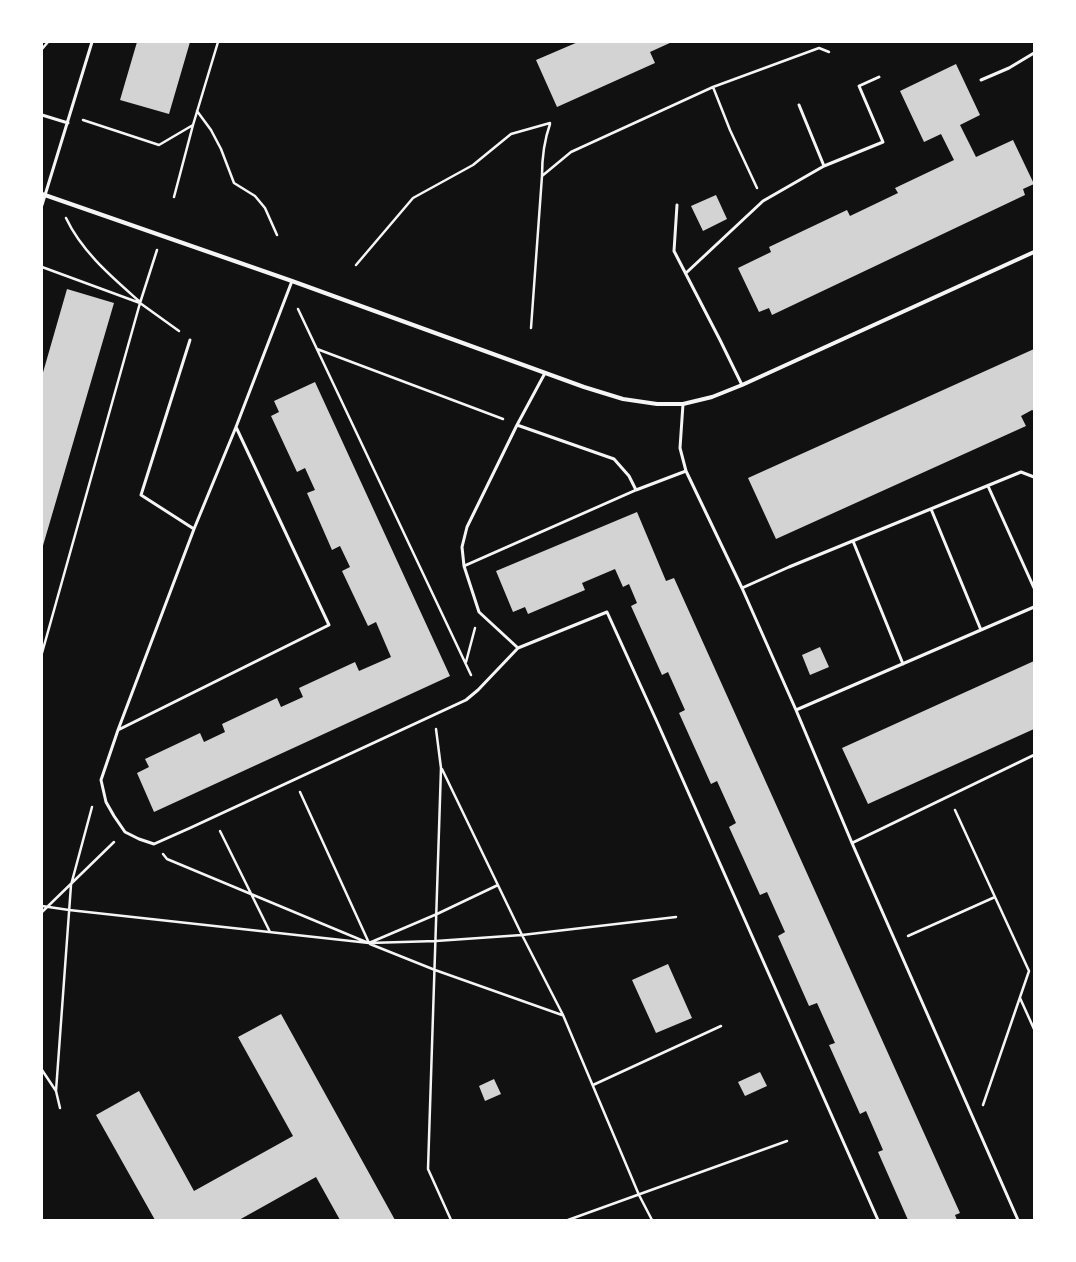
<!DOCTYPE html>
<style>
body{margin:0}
#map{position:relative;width:1076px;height:1262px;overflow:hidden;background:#111;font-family:Helvetica,sans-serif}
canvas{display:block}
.frame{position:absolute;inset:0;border:43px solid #fff;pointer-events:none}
</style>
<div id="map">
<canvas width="1076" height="1262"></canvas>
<div class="frame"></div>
</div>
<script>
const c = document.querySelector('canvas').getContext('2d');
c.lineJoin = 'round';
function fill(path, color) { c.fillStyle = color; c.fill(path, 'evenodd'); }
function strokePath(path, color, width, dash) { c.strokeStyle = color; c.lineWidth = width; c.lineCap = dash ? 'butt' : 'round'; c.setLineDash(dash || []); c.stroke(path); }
const building = new Path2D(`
 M137 42H190L169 114 120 100Z
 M578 42H672L650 52 655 63 557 107 536 60Z
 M956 64 980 115 960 125 976 157 1013 140 1034 184 1023 189 1025 195 772 315 769 308 759 312 738 268 771 252 769 247 847 210 850 216 898 193 895 188 954 160 941 134 924 142 900 91Z
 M716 195 727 219 703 231 691 206Z
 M67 289 114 303 42 549V376Z
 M1034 349V411L1032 410 1021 416 1026 426 776 539 748 478Z
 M315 382 450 676 154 812 137 773 149 767 145 759 200 733 204 742 225 732 222 724 277 698 281 707 303 697 299 688 355 662 359 671 391 657 376 622 368 626 342 571 350 567 340 546 332 550 307 493 315 490 305 468 297 472 271 416 279 412 274 401Z
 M637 512 666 581 674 578 960 1213 955 1215 957 1220H908L878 1152 883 1150 866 1111 860 1114 829 1045 835 1043 817 1003 809 1006 778 936 785 932 767 892 760 895 729 827 736 823 717 781 711 784 679 713 685 710 668 672 662 675 631 606 637 603 629 584 623 587 615 569 582 583 585 590 528 614 525 607 513 612 496 571Z
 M820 647 829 667 810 675 802 655Z
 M1034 661V729L868 804 842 748Z
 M668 964 692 1018 656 1033 632 980Z
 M281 1014 395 1220H340L316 1177 239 1220H155L96 1115 139 1091 194 1191 293 1136 238 1037Z
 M760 1072 767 1086 745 1096 738 1082Z
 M494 1079 501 1094 485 1101 479 1086Z`);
const path = new Path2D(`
 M42 49 48 42
 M713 87 730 130 757 188
 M197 111 211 130 221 149 234 183 255 196 265 208 277 235
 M83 120 159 145 193 125
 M542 176 571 152 713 87 819 48 829 52
 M174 197 193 125 218 42
 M66 218C82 252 112 277 139 301
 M356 265 413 198 473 165 511 134 550 123
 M42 267 140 303 179 331
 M298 309 471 675
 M531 328 542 176C542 158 544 141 550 124
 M317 349 503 419
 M42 653 140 303 157 250
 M466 662 475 628
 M436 729 441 768 428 1169 451 1220
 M442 769 522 935 563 1015 639 1195 652 1220
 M300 792 369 943 437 914 498 885
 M955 810 1029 971 983 1105
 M220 831 270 932
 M163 854 167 859 366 942
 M42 906 69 910 369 943 436 941 522 935 676 917
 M42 912 114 842
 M908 936 995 897
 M370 944 435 970 562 1015
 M1020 998 1034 1029
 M42 1070 56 1091 71 885 92 807
 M593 1085 721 1026
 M56 1091 60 1108
 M568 1220 787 1141`);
const service = new Path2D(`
 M981 80 1009 68 1034 53
 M799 105 824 166
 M42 115 68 123
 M42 205 92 42
 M677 205 674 251 720 340 742 385
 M686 273 763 201 824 166 883 142 859 86 879 77
 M292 281 236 427 194 529 118 730 101 780 106 802 114 816 125 832 139 839 154 844 190 828 466 700 478 690 518 648
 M190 340 141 495 194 529
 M545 373 517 425 467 527 462 547 464 566 479 612 518 648 607 612 658 724 878 1220
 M683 404 680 448 686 471 742 588 796 710 852 843 1018 1220
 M517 425 614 459 629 476 636 490
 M988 486 1034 588
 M931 509 981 630
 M853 541 903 664
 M464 566 636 490 686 471
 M742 588 789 567 1021 472 1034 477
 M796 710 1034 607
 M118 730 329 625 236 427
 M852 843 1034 755`);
const minor = new Path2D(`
 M42 194 292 281 584 387 623 399 657 404H683L712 397 742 385 1034 252`);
fill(building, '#d3d3d3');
strokePath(path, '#f5f5f5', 2.5);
strokePath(service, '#f5f5f5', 3);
strokePath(minor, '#f5f5f5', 4);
</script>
